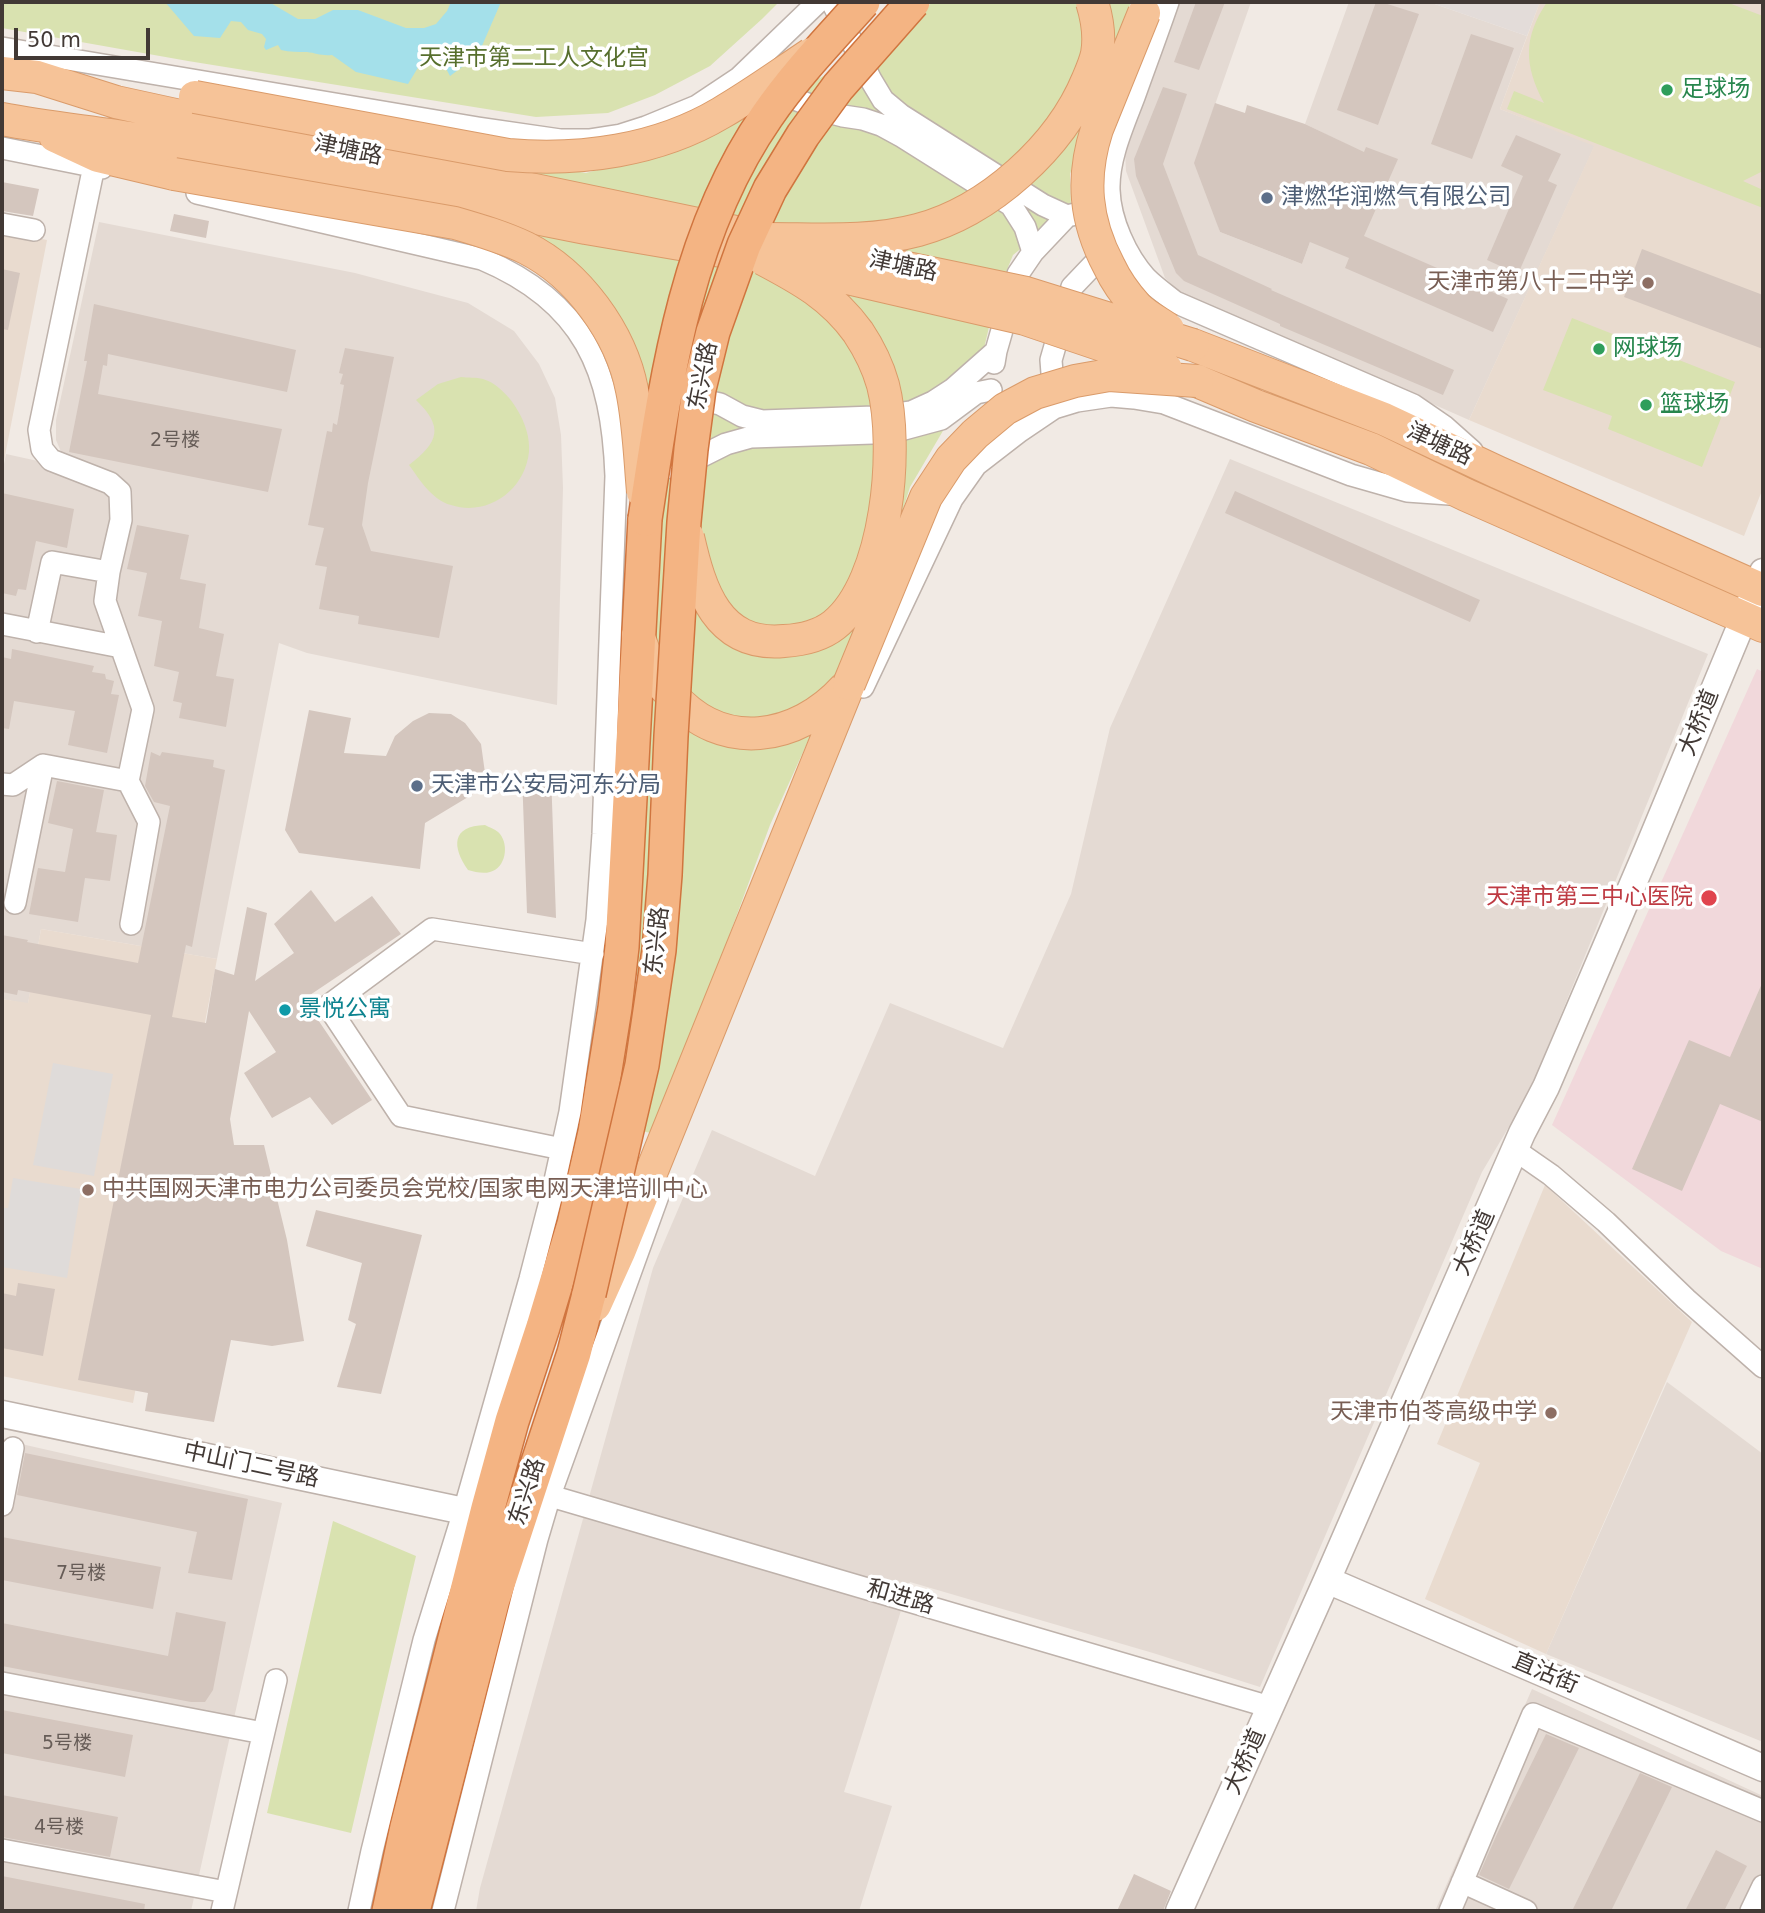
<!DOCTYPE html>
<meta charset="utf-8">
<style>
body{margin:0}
#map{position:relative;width:1765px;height:1913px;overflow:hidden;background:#f1eae4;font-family:"DejaVu Sans",sans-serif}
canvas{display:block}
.frame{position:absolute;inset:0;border:4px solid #423935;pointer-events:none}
.scale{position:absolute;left:14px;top:28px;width:136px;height:32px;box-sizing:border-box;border:4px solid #423935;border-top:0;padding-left:9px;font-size:21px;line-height:24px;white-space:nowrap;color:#423935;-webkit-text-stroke:5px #fff;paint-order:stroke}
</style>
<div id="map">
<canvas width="1765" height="1913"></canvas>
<div class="frame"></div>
<div class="scale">50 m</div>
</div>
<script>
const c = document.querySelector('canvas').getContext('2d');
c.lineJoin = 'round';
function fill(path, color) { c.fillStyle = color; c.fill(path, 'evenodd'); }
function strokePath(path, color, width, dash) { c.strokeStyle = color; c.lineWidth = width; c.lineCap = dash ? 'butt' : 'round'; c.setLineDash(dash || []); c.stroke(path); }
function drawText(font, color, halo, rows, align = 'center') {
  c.font = font + ' "DejaVu Sans","Noto Sans SC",sans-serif'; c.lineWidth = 7; c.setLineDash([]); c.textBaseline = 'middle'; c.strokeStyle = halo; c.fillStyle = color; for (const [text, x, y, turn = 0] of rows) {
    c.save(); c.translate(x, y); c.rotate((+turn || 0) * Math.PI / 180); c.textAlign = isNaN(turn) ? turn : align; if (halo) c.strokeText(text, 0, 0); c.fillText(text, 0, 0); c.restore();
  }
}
const residential = new Path2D(`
 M1180 2H1251L1197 156 1220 232 1302 264 1346 144 1305 124 1349 2H1429L1527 36 1500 109 1595 145 1469 420 1179 292 1165 278 1126 171 1125 150Z
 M99 222 355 273 468 303 514 331 539 364 555 398 561 435 563 488 557 705 307 653 279 643 217 959 41 929 28 1004 2 999V474L6 454 115 478 62 454 56 440V420Z
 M1230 459 1708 654 1529 1093 1482 1172 1260 1687 1153 1653 910 1582 844 1792 892 1806 859 1911H476L480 1888 653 1268 712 1130 815 1176 890 1003 1003 1048 1071 894 1110 728Z
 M1667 1382 1763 1454V1742L1546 1654Z
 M8 1441 282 1503 191 1911H2V1473Z
 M1532 1689 1763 1796V1911H1435Z`);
const industrial = new Path2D(`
 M1429 2H1540L1527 36Z`);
const education = new Path2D(`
 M1540 2H1754L1763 5V488L1744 536 1469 420 1594 146 1500 109Z
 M2 231 47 240 2 471Z
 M41 929 217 959 133 1403 2 1376V999L28 1003Z
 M1545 1185 1692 1322 1546 1654 1425 1599 1480 1463 1437 1444Z`);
const medical = new Path2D(`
 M1757 669 1763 672V1269L1721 1251 1552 1125Z`);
const green = new Path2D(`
 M2 2H779L762 19 710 66 655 95 608 113 536 117 188 61 2 28Z
 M932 2H1131L1096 97 1070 174 1071 208 1013 255 996 297 975 387 947 424 910 487 880 582 770 825 656 1134 605 1124 637 979 634 850 649 522 607 353 584 315 553 280 515 258 469 242 425 234 444 150 586 173 698 143 906 32Z
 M1547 2H1726L1763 16V171L1743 181 1763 190V208L1507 109 1514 91 1544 103C1524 65 1523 38 1547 2Z
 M1572 318 1735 382 1702 467 1608 429 1612 416 1543 390Z
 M461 377C468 378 476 377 483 379 497 383 511 398 518 411 525 423 530 437 529 452 525 490 488 517 451 505 432 500 420 480 409 465 439 442 444 427 416 400L438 384Z
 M485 825C490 828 496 829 500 834 509 845 506 868 490 872 483 874 475 872 468 870 452 847 451 826 485 825Z
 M333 1521 416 1556 351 1833 267 1813Z`);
const parking = new Path2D(`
 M53 1063 113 1074 94 1176 33 1165Z
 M13 1178 81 1189 67 1278 2 1267V1208H8Z`);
const water = new Path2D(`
 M165 2H269L298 19H315L333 10H358L406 28H424L436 24 447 11 451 2H501L478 55 450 76 441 59 422 61 408 84 356 72 332 55C321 56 316 53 307 52 298 52 290 52 281 50L278 45 266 50 264 47 266 39 262 34 248 30 241 22 231 21 220 38 194 36Z`);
const building = new Path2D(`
 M1196 2H1225L1199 70 1174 62Z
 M1376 2H1381L1419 14 1378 125 1337 110Z
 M1471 34 1514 48 1472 159 1431 144Z
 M1163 87 1187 94 1163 164 1198 255 1272 289 1271 290 1454 370 1443 395 1280 326V324L1184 281 1176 273 1136 176 1134 159Z
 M1215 103 1245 113 1247 105 1305 124 1364 152 1366 147 1398 159 1364 236 1508 299 1493 332 1345 268 1349 258 1310 242 1302 264 1220 232 1194 163Z
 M1516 135 1561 154 1548 181 1557 185 1518 274 1487 260 1523 176 1501 166Z
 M2 182 39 189 33 216 2 211Z
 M174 214 209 221 206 238 170 231Z
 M1642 249 1763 295V349L1624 297Z
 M2 269 20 273 8 330 2 329Z
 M94 304 296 350 287 392 108 354 107 366 103 365 98 394 282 429 268 492 69 452 87 361H84Z
 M345 348 394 357 368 483 362 525 371 551 453 566 439 638 358 624 359 616 319 609 327 567 315 565 324 528 308 525 327 431 332 432 333 423 337 425 344 385 340 384 343 374 339 373Z
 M1235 491 1480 600 1470 622 1225 513Z
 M2 493 74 509 67 548 36 541 26 590 18 589 16 596 2 593Z
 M137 525 189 535 180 579 206 584 199 628 224 634 216 676 234 679 226 727 179 718 182 703 173 701 179 672 154 666 162 621 138 616 147 573 127 569Z
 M12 649 94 666 92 672 105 674 106 679 114 681 111 694 119 695 107 753 68 745 75 711 14 701 9 729 2 728V657L11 659Z
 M309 710 351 718 344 753 386 756 395 736 413 721 429 713 451 714 465 723 481 744 485 773 483 788 425 823 420 869 299 853 285 830Z
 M151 752 160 756 162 752 214 760 213 767 225 770 192 947 186 945 172 1017 206 1023 215 969 234 975 247 907 267 913 255 981 294 953 274 924 311 890 335 922 372 896 401 934 304 999 372 1100 332 1125 310 1097 272 1118 244 1073 276 1052 249 1011 230 1119 234 1145H264L287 1240 304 1341 272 1346 231 1340 214 1422 145 1411 148 1393 78 1380 151 1015 18 990 17 995 2 992V935L28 940 27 942 138 963 170 806 154 802 145 786Z
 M551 773 556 918 527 913 522 774Z
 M57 781 104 790 96 832 117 835 110 881 85 878 78 922 29 914 38 868 65 872 73 829 48 823Z
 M1763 981V1122L1720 1104 1682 1191 1632 1169 1689 1040 1730 1057Z
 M316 1210 422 1235 381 1394 337 1387 356 1324 348 1320 362 1263 306 1246Z
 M18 1283 55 1289 43 1356 2 1348V1293L16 1296Z
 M25 1453 248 1499 232 1580 188 1573 197 1532 17 1495Z
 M2 1537 161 1567 153 1609 2 1580Z
 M176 1612 226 1622 213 1690 205 1702H191L2 1666V1623L168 1656Z
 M2 1710 133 1735 125 1777 2 1753Z
 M1546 1734 1579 1748 1509 1889 1479 1875 1497 1834Z
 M1640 1773 1672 1787 1611 1911H1572Z
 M2 1795 118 1817 110 1857 2 1837Z
 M1716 1850 1747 1866 1724 1911H1685Z
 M1134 1874 1171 1891 1163 1911H1117Z
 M2 1876 145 1904 144 1911H2Z`);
const minor = new Path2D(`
 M832 2 871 80 883 100 901 115 1043 205 1067 216 1102 208
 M1168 2C1157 34 1145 66 1134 97 1123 126 1108 159 1109 190 1110 220 1126 256 1146 278 1155 287 1165 294 1175 302L1413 405 1445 427 1472 451
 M2 48 478 128 560 140H589L621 135 646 127 697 106 739 78 818 2
 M774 91 828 112 843 116 863 119 881 125 903 137 1011 205 1025 227 1033 252
 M2 148 102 168
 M101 157 98 156 94 166 39 430 42 449 51 460 110 483 120 492 121 520 109 572 105 601 143 709 128 781 149 822 131 924
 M197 193 482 259C584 302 612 370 616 476L603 834 597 920 570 1112 552 1194 530 1279 464 1511 424 1640 372 1851 359 1911
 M2 224 34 230
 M994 363 996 351 1018 274 1033 252 1067 216
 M688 397 720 404 742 416 762 421 874 417 911 412 933 402 953 389 996 351
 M1054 399 1051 360 1072 287 1093 265 1116 254
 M642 472 671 467 698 458 726 444 751 437 873 433 904 429 941 419 976 393 991 390
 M2 624 121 647
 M37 632 52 562 109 572
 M863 687 952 499 976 465 1020 431 1054 408 1077 401 1111 396 1134 398 1164 403 1351 475 1407 491 1449 494
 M2 784 13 785 43 765
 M15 903 43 765 128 781
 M562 1149 401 1116 328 1006 432 929 593 954
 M1515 1150 1551 1175 1606 1222 1686 1299 1763 1367
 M537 1492 1270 1707
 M2 1505 13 1448
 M2 1683 263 1733
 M2 1850 226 1892
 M1462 1882 1526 1911
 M222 1911 276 1680
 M443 1911 537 1539 550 1495 659 1193
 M1450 1911 1533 1714 1763 1811
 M1751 1911 1763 1886`);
const tertiary = new Path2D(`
 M2 1414 464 1511 475 1524 480 1542
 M1327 1580 1763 1768
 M1179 1911 1327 1580 1522 1133 1546 1087 1647 851 1763 572`);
const primary = new Path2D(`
 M2 73 37 77 116 102 171 114 769 239
 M2 119C48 128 96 132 143 140L586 228 727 252
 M55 136 98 156 174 174
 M1193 345 1384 419 1497 472 1763 590
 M1197 381 1256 406 1371 449 1466 495 1763 626
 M638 635C643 648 647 662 654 674 659 682 666 689 672 695 722 753 797 741 845 688
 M595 1305 619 1252 849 684`);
const trunk = new Path2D(`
 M389 1911 407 1827 488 1508 512 1421 543 1327 574 1224 595 1132 615 1008 622 947 645 519
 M413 1911 493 1599 574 1353 589 1294`);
const primaryBridge = new Path2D(`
 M1144 13 1097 129C1081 178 1085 221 1109 266 1116 281 1126 295 1137 307 1146 316 1158 322 1168 329
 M195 97 508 155C580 161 657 151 721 113 752 95 781 74 811 54
 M174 174 455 223C479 230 503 237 526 248 578 274 621 333 632 390 639 423 640 458 643 492
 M769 239C818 239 870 243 918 230 989 211 1060 147 1088 79 1091 72 1095 63 1097 54 1100 37 1097 18 1092 2
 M825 251 1026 293 1193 345
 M795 266 1025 319 1105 346 1166 369
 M688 537C700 590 717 647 784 641 802 640 820 636 834 625 888 582 899 447 883 385 878 367 868 347 858 332 832 296 801 279 763 259
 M849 684 926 497 951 459 975 434 1005 409 1035 393 1075 381 1109 375 1197 381`);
const trunkBridge = new Path2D(`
 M645 519C666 381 685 234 767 116 795 75 830 39 863 2
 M589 1294 642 1065 659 950 665 875 671 736 684 522 691 449 699 389 713 332 744 245 770 189 803 135 838 87 913 2`);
const markers = [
 [1667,90,7,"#2e9e5b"],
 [1267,198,7,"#5c6f8a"],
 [1648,283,7,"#8d6e63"],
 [1599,349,7,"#2e9e5b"],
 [1646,405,7,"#2e9e5b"],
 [417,786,7,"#5c6f8a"],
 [1709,898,9,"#e0444e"],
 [285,1010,7,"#0f9aa8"],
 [88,1190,7,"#8d6e63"],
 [1551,1413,7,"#8d6e63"]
];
const numberNames = [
 ["2号楼",175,441],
 ["7号楼",81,1574],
 ["5号楼",67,1744],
 ["4号楼",59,1828]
];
const parkNames = [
 ["天津市第二工人文化宫",534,59]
];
const leisureNames = [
 ["足球场",1681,90],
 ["网球场",1613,349],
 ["篮球场",1660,405]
];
const streetNames = [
 ["津塘路",348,151,12],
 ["津塘路",903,267,12],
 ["东兴路",704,376,-79],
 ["津塘路",1439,445,25],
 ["大桥道",1700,723,-68],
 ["东兴路",658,941,-84],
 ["大桥道",1475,1243,-66],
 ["中山门二号路",251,1466,12],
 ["东兴路",528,1492,-72],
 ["和进路",900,1598,16],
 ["直沽街",1545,1674,23],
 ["大桥道",1246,1762,-66]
];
const serviceNames = [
 ["津燃华润燃气有限公司",1281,198],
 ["天津市公安局河东分局",431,786]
];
const educationNames = [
 ["天津市第八十二中学",1634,283],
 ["中共国网天津市电力公司委员会党校/国家电网天津培训中心",102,1190,"left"],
 ["天津市伯苓高级中学",1537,1413]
];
const healthNames = [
 ["天津市第三中心医院",1693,898]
];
const cultureNames = [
 ["景悦公寓",299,1010]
];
fill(residential, '#e4dad3');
fill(industrial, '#e3dcd9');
fill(education, '#e9dbcf');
fill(medical, '#f1d8db');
fill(green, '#d9e2b0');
fill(parking, '#dfdbd9');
fill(water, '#a4e0ea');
fill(building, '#d4c6be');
strokePath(minor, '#beb2ab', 24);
strokePath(tertiary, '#beb2ab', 29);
strokePath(primary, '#da9b6a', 34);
strokePath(trunk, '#d0753f', 36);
strokePath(minor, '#fff', 21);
strokePath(tertiary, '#fff', 26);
strokePath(primary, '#f6c398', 32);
strokePath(trunk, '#f4b483', 33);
strokePath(primaryBridge, '#da9b6a', 34, []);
strokePath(trunkBridge, '#d0753f', 36, []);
strokePath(primaryBridge, '#f6c398', 32);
strokePath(trunkBridge, '#f4b483', 33);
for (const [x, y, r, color] of markers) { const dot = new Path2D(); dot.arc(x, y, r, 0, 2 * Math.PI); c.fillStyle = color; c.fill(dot); strokePath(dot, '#fff', 2.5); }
drawText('19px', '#665c57', null, numberNames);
drawText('23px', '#576f2d', '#fff', parkNames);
drawText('23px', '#27864d', '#fff', leisureNames, 'left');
drawText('23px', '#423935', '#fff', streetNames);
drawText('23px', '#4e5e75', '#fff', serviceNames, 'left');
drawText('23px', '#785e54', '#fff', educationNames, 'right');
drawText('23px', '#be3a42', '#fff', healthNames, 'right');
drawText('23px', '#0d838f', '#fff', cultureNames, 'left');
</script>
